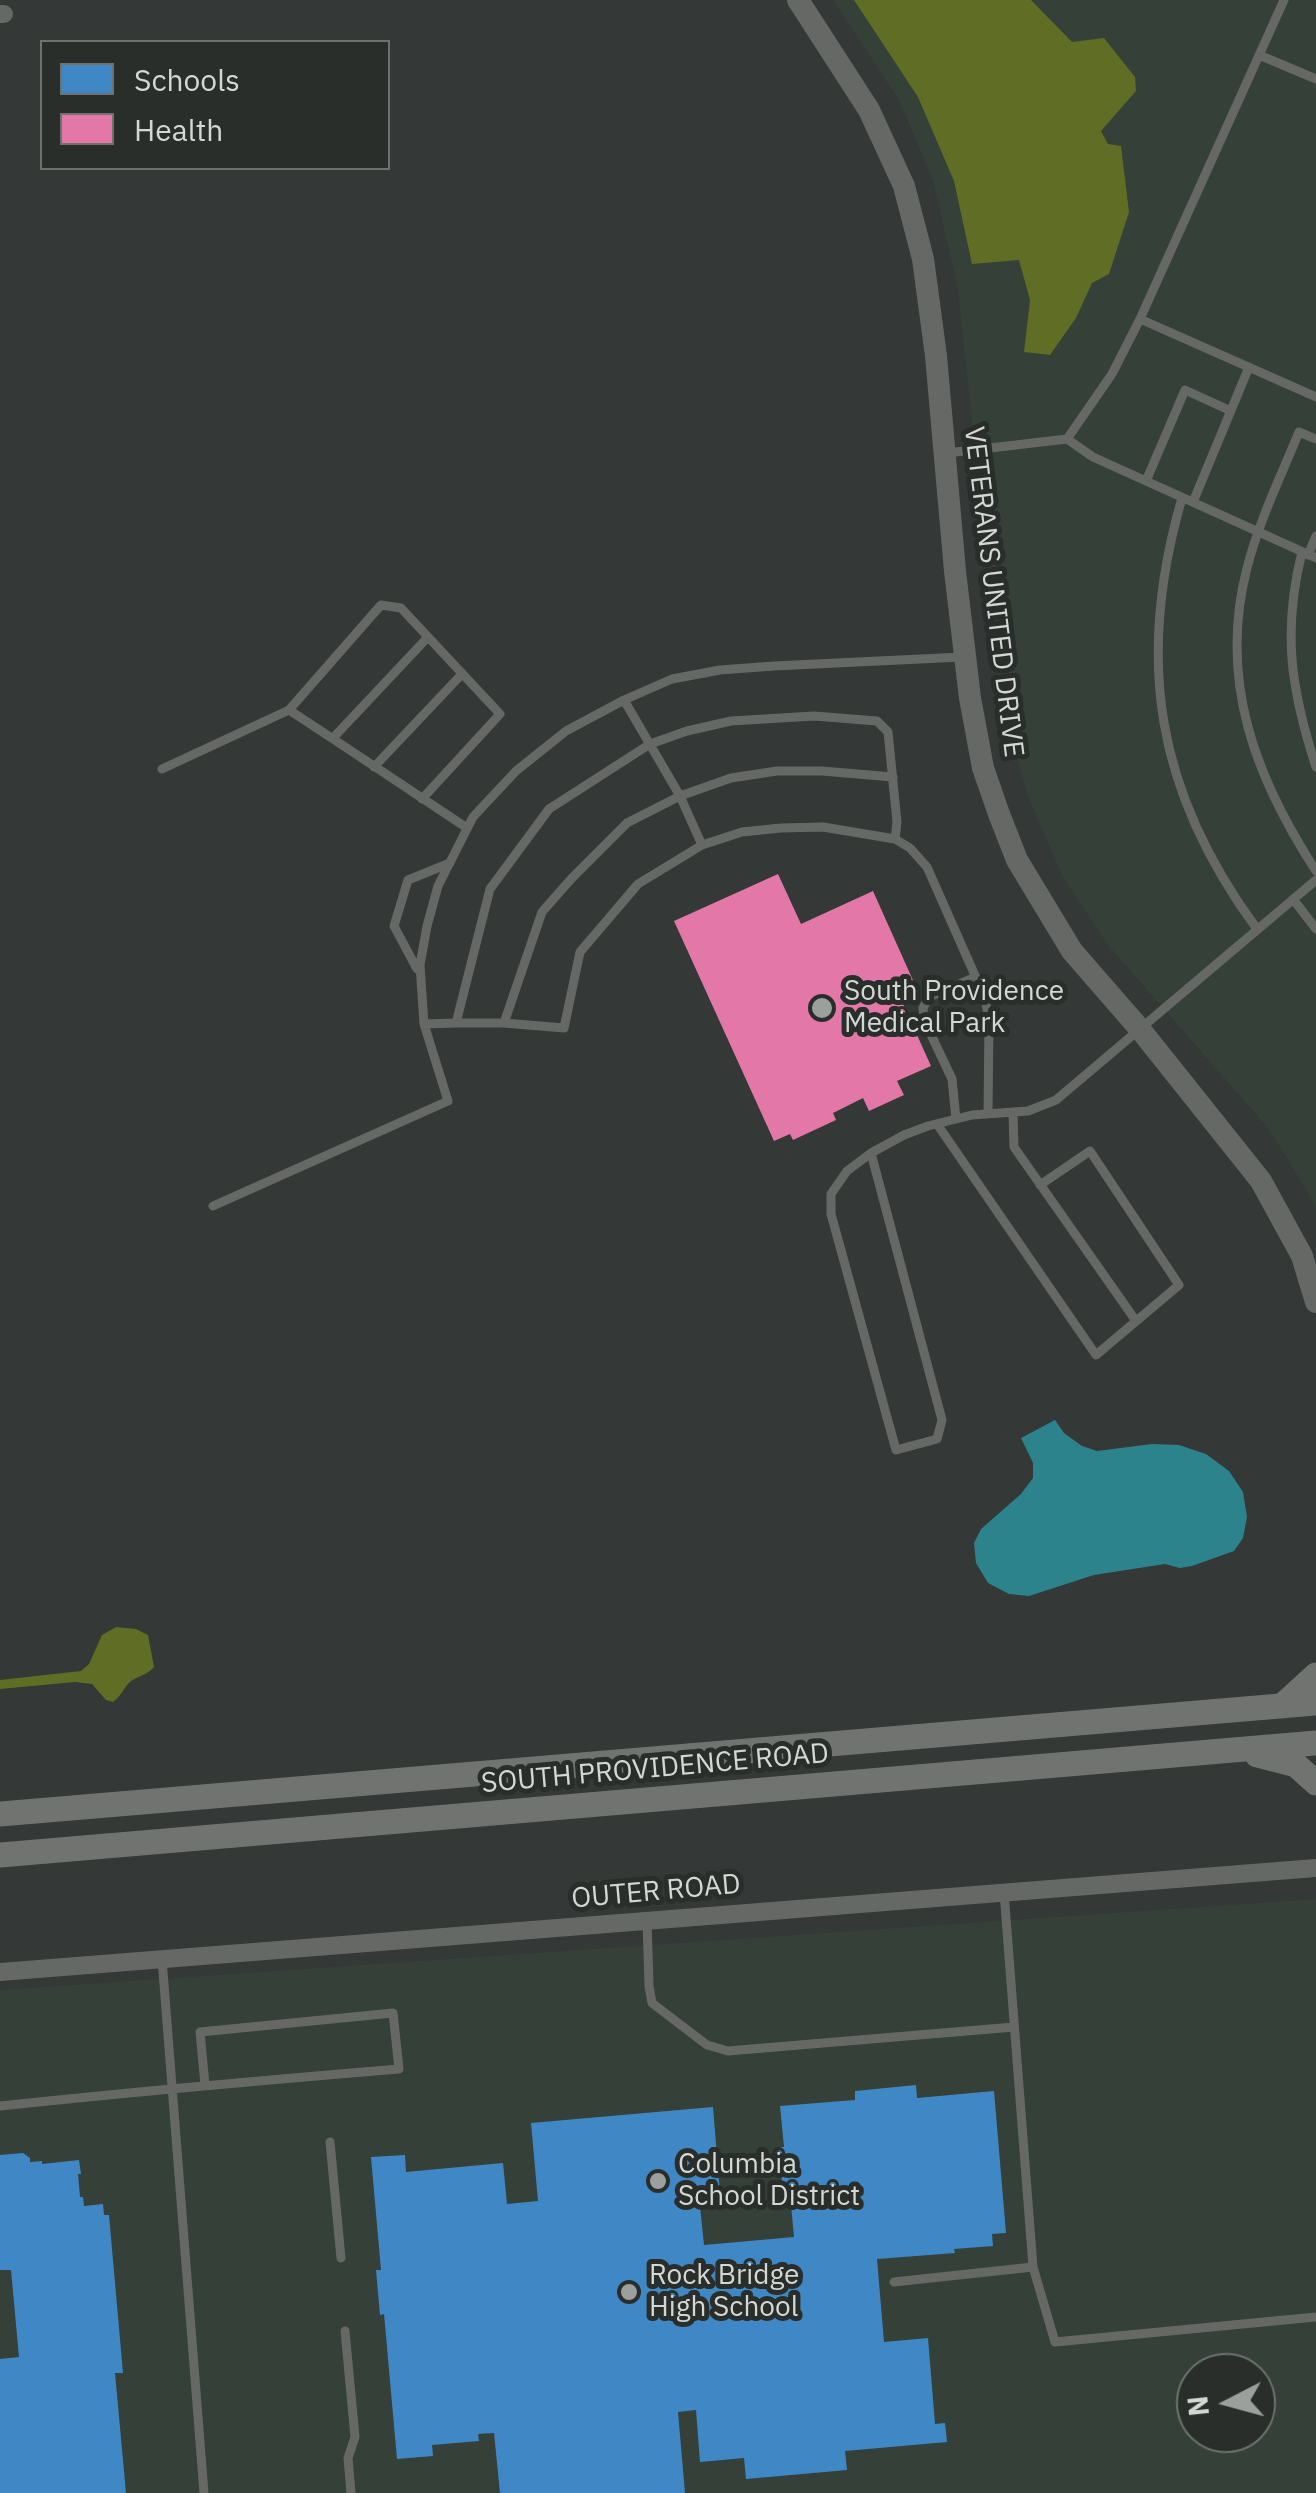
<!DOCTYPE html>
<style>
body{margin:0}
#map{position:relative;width:1316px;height:2493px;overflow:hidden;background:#343836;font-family:"IBM Plex Sans",sans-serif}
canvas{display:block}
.legend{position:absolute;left:40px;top:40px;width:350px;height:130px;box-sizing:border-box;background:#292e2b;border:2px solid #6d726f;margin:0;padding:12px 18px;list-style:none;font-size:30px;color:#d3d7d5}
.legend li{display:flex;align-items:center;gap:20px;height:50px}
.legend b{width:50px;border:2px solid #6d726f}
.north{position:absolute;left:1176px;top:2353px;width:100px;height:100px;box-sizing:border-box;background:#292e2b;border:2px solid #6d726f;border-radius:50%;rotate:264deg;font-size:28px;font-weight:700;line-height:40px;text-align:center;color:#d3d7d5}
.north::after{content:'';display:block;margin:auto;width:35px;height:45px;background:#9b9f9d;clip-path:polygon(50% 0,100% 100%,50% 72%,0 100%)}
</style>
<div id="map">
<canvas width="1316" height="2493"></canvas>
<ul class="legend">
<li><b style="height:28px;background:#3f88c5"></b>Schools</li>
<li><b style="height:28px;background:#e377a8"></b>Health</li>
</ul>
<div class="north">N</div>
</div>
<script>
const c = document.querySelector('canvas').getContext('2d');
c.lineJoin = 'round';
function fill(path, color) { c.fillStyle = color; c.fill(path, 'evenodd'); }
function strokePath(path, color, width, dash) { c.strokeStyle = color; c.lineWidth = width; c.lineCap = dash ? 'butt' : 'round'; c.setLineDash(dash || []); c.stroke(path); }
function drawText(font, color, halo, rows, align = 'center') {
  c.font = font + ' "IBM Plex Sans",sans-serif'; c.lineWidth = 10; c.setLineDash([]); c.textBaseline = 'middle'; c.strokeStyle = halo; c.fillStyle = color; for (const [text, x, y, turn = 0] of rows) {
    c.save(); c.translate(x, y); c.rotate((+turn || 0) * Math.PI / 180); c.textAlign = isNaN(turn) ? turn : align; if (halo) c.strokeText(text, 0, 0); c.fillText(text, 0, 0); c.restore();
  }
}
const built = new Path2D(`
 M833 0H1316V1210L1309 1194 1268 1128 1107 944 1063 877 1029 799 1003 713 958 290 933 180 900 102Z
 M1316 1899V2493H0V1990ZM1196 2373H1256V2433H1196Z`);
const forest = new Path2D(`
 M854 0H1031L1072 42 1104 38 1135 77 1136 91 1101 131 1108 144 1121 146 1129 212 1109 274 1092 283 1076 318 1050 355 1024 352 1030 300 1019 260 972 264 954 181 918 97Z
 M116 1627 136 1629 148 1635 154 1667C147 1676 135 1676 128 1684 122 1691 121 1696 113 1702L106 1700 92 1684 75 1682 0 1689V1680L81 1671 89 1664 102 1635Z`);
const water = new Path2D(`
 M1055 1420 1064 1433 1082 1446 1097 1451 1152 1444 1179 1445 1206 1454 1229 1471 1243 1492 1247 1517 1243 1538 1234 1551 1192 1566 1180 1568 1165 1564 1094 1575 1029 1596 1009 1594 988 1583 976 1563 974 1543 981 1529 1021 1494 1033 1478V1463L1021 1438Z`);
const schools = new Path2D(`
 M916 2085 917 2098 994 2091 1006 2233 992 2234 993 2246 954 2249 955 2253 877 2259 884 2342 928 2338 935 2424 945 2423 947 2442 845 2451 847 2470 746 2479 744 2458 700 2462 696 2410 678 2412 685 2493H500L494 2433 478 2434 479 2441 432 2445 433 2456 397 2459 384 2314 380 2315 376 2270H381L371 2157 405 2155 406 2172 503 2163 507 2204 538 2201 531 2123 713 2107 721 2205 700 2206 704 2245 794 2237 791 2205H784L779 2147H784L780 2106 855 2100V2091Z
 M23 2153 30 2158V2162L42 2161V2164L79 2160 81 2174H78L80 2197H83L84 2206 103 2204 104 2215H109L123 2373H115L126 2493H0V2359L19 2357 11 2270H0V2155Z`);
const health = new Path2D(`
 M778 874 801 924 873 891 916 987 899 995 931 1066 897 1081 904 1095 869 1111 863 1098 833 1113 836 1120 793 1140 790 1134 774 1141 674 921Z`);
const service = new Path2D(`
 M1259 55 1316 79
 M1140 319 1316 397
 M1067 439 1093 457 1316 558
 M1316 439 1299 432C1281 476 1259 521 1247 568 1218 680 1255 777 1316 871
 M947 453 1067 439 1112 374 1140 319 1284 0
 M1146 481 1185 390 1231 411
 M1182 498C1135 660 1156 792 1257 929
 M1193 502 1249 367
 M1302 552C1282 632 1291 690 1316 767
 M1308 555 1316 536
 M624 700 680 796 702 845
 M333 738 428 637
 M374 767 462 674
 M162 769 289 710
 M422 799 500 714 401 608 381 605 289 710C349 749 408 789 467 828
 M895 839 823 827 781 828 742 832 702 845 638 884 580 952 564 1028 504 1023H456L490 889 549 809 650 744 687 731 731 721 814 716 877 721 888 732 897 822 895 839 910 848 927 867 985 998 989 1020 988 1114
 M1293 899 1316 929
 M417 969 394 926 408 880 450 863
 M504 1023 542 912 572 878 627 823 680 796 731 778 777 771H822L893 777
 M424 1024 456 1023
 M1013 1112 1014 1147 1136 1321
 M956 1119 952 1079 924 1020 923 1008 929 997 976 977
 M937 1124 1096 1355 1179 1285 1090 1151 1040 1185
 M871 1153 942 1420 937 1439 896 1450 831 1214V1194L847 1171 871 1153 904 1135 928 1126 972 1115 1028 1111 1056 1100 1316 880
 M213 1206 448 1101 424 1024 420 965 427 926 438 886 473 817 516 771 566 731 624 700 672 679 720 670 774 666 962 657
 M647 1920 649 1986 652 2003 707 2045 728 2051 1014 2027
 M162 1959 204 2493
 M0 2106C133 2092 266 2080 399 2069L393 2013 200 2032 205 2085
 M330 2142 341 2258
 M1033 2267 1055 2342 1316 2317
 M894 2282 1033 2267 1004 1892
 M345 2331 355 2437 348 2458 351 2493`);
const minor = new Path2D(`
 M0 14H4
 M0 1972 1316 1868`);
const tertiary = new Path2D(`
 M798 0 869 110 904 186 923 259 936 356 955 571 970 698 983 768 999 814 1017 860 1072 951 1139 1028 1261 1181 1302 1256 1316 1302`);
const secondary = new Path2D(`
 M1282 1706 1316 1675
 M1257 1755 1296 1765 1316 1783
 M0 1814 1316 1703
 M0 1855 1316 1743`);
const markers = [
 [822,1008,12,"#9b9f9d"],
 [658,2181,10,"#9b9f9d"],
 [629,2292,10,"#9b9f9d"]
];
const streetNames = [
 ["VETERANS UNITED DRIVE",993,592,83],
 ["SOUTH PROVIDENCE ROAD",655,1769,-5],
 ["OUTER ROAD",656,1892,-5]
];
const poiNames = [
 ["South Providence",844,992],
 ["Medical Park",844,1024],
 ["Columbia",678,2165],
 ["School District",678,2197],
 ["Rock Bridge",649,2276],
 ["High School",649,2308]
];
fill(built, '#354039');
fill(forest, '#606d25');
fill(water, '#2d838b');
fill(schools, '#3f88c5');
fill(health, '#e377a8');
strokePath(service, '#666866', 9);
strokePath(minor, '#666866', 18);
strokePath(tertiary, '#666866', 22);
strokePath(secondary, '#717371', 25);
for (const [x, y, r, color] of markers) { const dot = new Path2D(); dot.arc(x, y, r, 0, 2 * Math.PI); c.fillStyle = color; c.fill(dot); strokePath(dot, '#292e2b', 4); }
drawText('28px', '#d3d7d5', '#292e2b', streetNames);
drawText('28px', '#d3d7d5', '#292e2b', poiNames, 'left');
</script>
